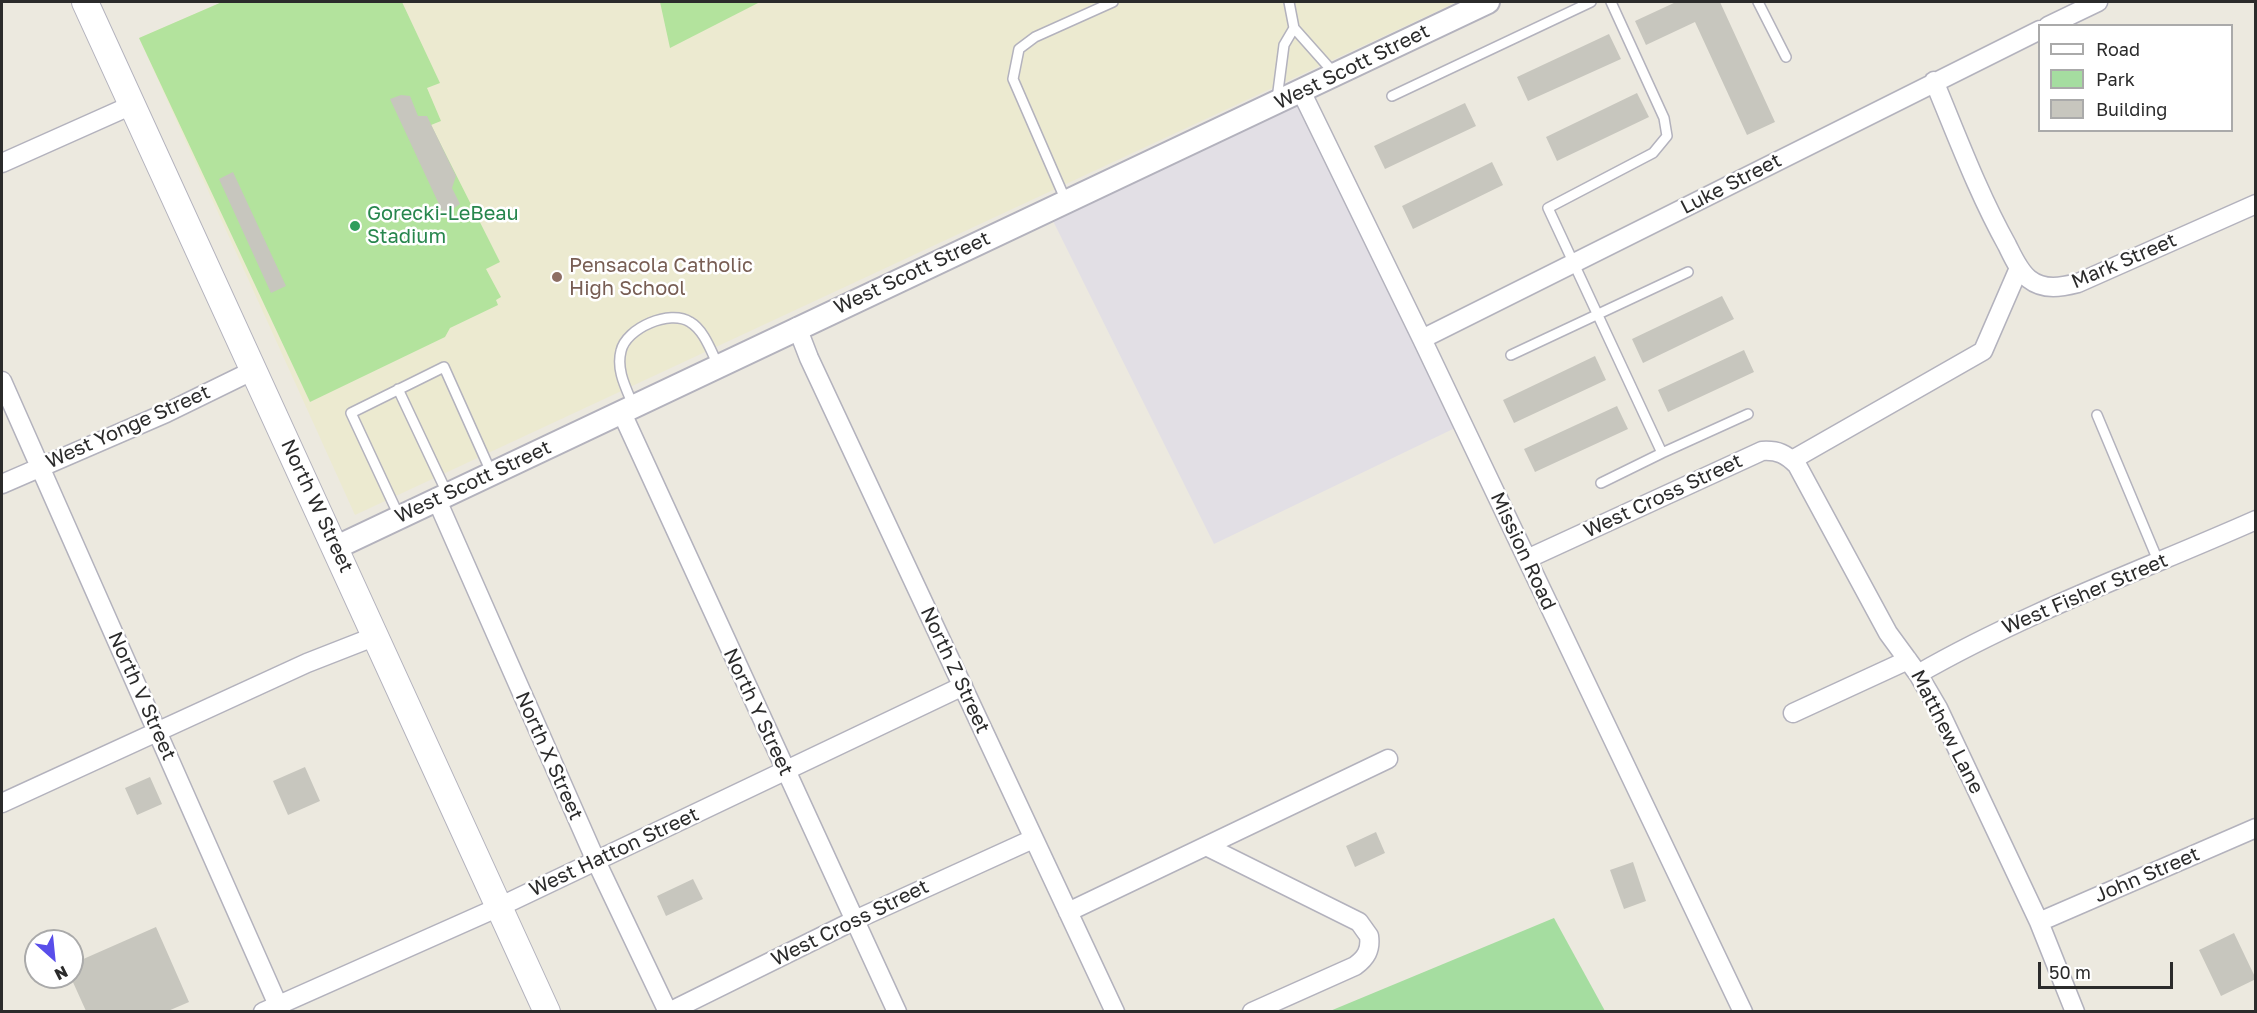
<!DOCTYPE html>
<style>
body{margin:0}
#map{position:relative;width:2257px;height:1013px;overflow:hidden;background:#ece9df;font-family:"Golos Text",sans-serif}
canvas{display:block}
.frame{position:absolute;inset:0;border:3px solid #2b2b2b;pointer-events:none}
.legend{position:absolute;left:2038px;top:24px;width:195px;height:108px;box-sizing:border-box;background:#fff;border:2px solid #aaa;margin:0;padding:8px 10px;list-style:none;font-size:18px;color:#2b2b2b}
.legend li{display:flex;align-items:center;gap:12px;height:30px}
.legend b{width:30px;border:2px solid #aaa}
.north{position:absolute;left:24px;top:929px;width:60px;height:60px;box-sizing:border-box;background:#fff;border:2px solid #aaa;border-radius:50%;rotate:153deg;font-size:16px;font-weight:700;line-height:24px;text-align:center;color:#2b2b2b}
.north::after{content:'';display:block;margin:auto;width:21px;height:27px;background:#594eea;clip-path:polygon(50% 0,100% 100%,50% 72%,0 100%)}
.scale{position:absolute;left:2038px;top:962px;width:135px;height:27px;box-sizing:border-box;border:3px solid #2b2b2b;border-top:0;padding-left:8px;font-size:18px;line-height:21px;white-space:nowrap;color:#2b2b2b;-webkit-text-stroke:4px #fff;paint-order:stroke}
</style>
<div id="map">
<canvas width="2257" height="1013"></canvas>
<div class="frame"></div>
<ul class="legend">
<li><b style="height:8px;background:#fff"></b>Road</li>
<li><b style="height:16px;background:#a5dda0"></b>Park</li>
<li><b style="height:16px;background:#c7c6be"></b>Building</li>
</ul>
<div class="north">N</div>
<div class="scale">50 m</div>
</div>
<script>
const c = document.querySelector('canvas').getContext('2d');
c.lineJoin = 'round';
function fill(path, color) { c.fillStyle = color; c.fill(path, 'evenodd'); }
function strokePath(path, color, width, dash) { c.strokeStyle = color; c.lineWidth = width; c.lineCap = dash ? 'butt' : 'round'; c.setLineDash(dash || []); c.stroke(path); }
function drawText(font, color, halo, rows, align = 'center') {
  c.font = font + ' "Golos Text",sans-serif'; c.lineWidth = 5; c.setLineDash([]); c.textBaseline = 'middle'; c.strokeStyle = halo; c.fillStyle = color; for (const [text, x, y, turn = 0] of rows) {
    c.save(); c.translate(x, y); c.rotate((+turn || 0) * Math.PI / 180); c.textAlign = isNaN(turn) ? turn : align; if (halo) c.strokeText(text, 0, 0); c.fillText(text, 0, 0); c.restore();
  }
}
const industrial = new Path2D(`
 M1297 105 1455 428 1214 544 1052 219Z`);
const education = new Path2D(`
 M222 2H1457L355 515 139 38Z`);
const green = new Path2D(`
 M1554 918 1605 1011H1330Z`);
const pitch = new Path2D(`
 M222 2H402L440 83 427 88 441 121 431 125 500 262 486 269 501 297 496 300 498 305 450 328 445 337 310 402 139 38Z
 M660 2H760L670 48Z`);
const building = new Path2D(`
 M1676 2H1720L1775 122 1747 135 1695 22 1646 45 1635 21Z
 M1609 34 1621 59 1528 101 1517 77Z
 M1637 93 1649 117 1557 161 1546 137Z
 M401 95 410 96 418 116H427L456 176 452 188 460 204 444 215 390 99Z
 M1465 103 1476 126 1385 169 1374 146Z
 M1492 162 1503 185 1413 229 1402 206Z
 M233 172 286 286 271 293 219 179Z
 M1722 296 1734 319 1643 363 1632 339Z
 M1744 350 1754 372 1668 412 1658 390Z
 M1595 356 1606 380 1514 423 1503 400Z
 M1617 406 1628 429 1535 472 1524 449Z
 M305 767 320 801 288 815 273 781Z
 M150 777 162 804 137 815 125 788Z
 M1376 832 1385 853 1355 867 1346 846Z
 M1633 862 1646 901 1624 909 1610 870Z
 M693 879 703 899 666 916 657 896Z
 M156 927 189 1002 168 1011H86L72 980V964Z
 M2234 933 2256 979 2221 996 2199 950Z`);
const service = new Path2D(`
 M1289 2 1294 28
 M1611 2 1664 118 1667 136 1653 153 1548 208 1662 453 1748 414
 M1758 2 1786 57
 M1392 96 1591 2
 M1277 99 1284 45 1294 28 1334 73
 M1066 201 1013 79 1019 49 1035 37 1113 2
 M1511 355 1688 272
 M398 389 447 493
 M633 405C626 388 616 370 621 351 626 328 670 309 690 322 704 330 711 351 718 365
 M2097 415 2159 563
 M1601 483 1662 453
 M399 516 351 413 444 367 491 472`);
const minor = new Path2D(`
 M2048 26 2098 2
 M1934 81C1957 136 1978 193 2007 245 2013 257 2019 271 2029 279 2044 291 2062 287 2078 283L2256 204
 M1301 91 1422 339 1743 1012
 M2 163 132 105
 M797 327 809 358 1115 1012
 M1422 339 2040 30
 M2 381 281 1012
 M621 411 897 1012
 M1792 460 1983 351 2019 268
 M2 484 166 413 254 370
 M436 498 596 861 668 1012
 M1527 559 1762 451C1778 450 1786 454 1797 465L1888 633 1918 674 1938 708 2039 922 2075 1012
 M1918 674C2026 612 2143 570 2256 520
 M1793 713 1908 660
 M2 803 307 663 376 636
 M1206 846 1359 922 1369 936C1371 950 1366 958 1355 966L1252 1012
 M1068 912 1388 759
 M2039 922 2256 828
 M263 1012 499 907 963 686
 M669 1012 855 920 1033 839`);
const tertiary = new Path2D(`
 M337 547 1488 2`);
const secondary = new Path2D(`
 M85 2 547 1012`);
const markers = [
 [355,226,6,"#2e9e5b"],
 [557,277,6,"#8d6e63"]
];
const streetNames = [
 ["West Scott Street",1352,67,-26],
 ["Luke Street",1731,184,-27],
 ["Mark Street",2124,261,-23],
 ["West Scott Street",912,273,-25],
 ["West Yonge Street",128,427,-24],
 ["West Scott Street",473,482,-25],
 ["West Cross Street",1663,496,-25],
 ["North W Street",317,506,65],
 ["Mission Road",1523,551,65],
 ["West Fisher Street",2085,594,-23],
 ["North Z Street",955,670,65],
 ["North V Street",142,696,66],
 ["North Y Street",758,712,65],
 ["Matthew Lane",1947,732,63],
 ["North X Street",549,756,66],
 ["West Hatton Street",614,852,-25],
 ["John Street",2147,875,-23],
 ["West Cross Street",850,923,-26]
];
const leisureNames = [
 ["Gorecki-LeBeau",367,214],
 ["Stadium",367,237]
];
const educationNames = [
 ["Pensacola Catholic",569,266],
 ["High School",569,289]
];
fill(industrial, '#e2dfe5');
fill(education, '#ecead0');
fill(green, '#a5dda0');
fill(pitch, '#b3e39d');
fill(building, '#c7c6be');
strokePath(service, '#b3b2bd', 12);
strokePath(minor, '#b3b2bd', 21);
strokePath(tertiary, '#b3b2bd', 26);
strokePath(secondary, '#b3b2bd', 28);
strokePath(service, '#fff', 9);
strokePath(minor, '#fff', 18);
strokePath(tertiary, '#fff', 22);
strokePath(secondary, '#fff', 26);
for (const [x, y, r, color] of markers) { const dot = new Path2D(); dot.arc(x, y, r, 0, 2 * Math.PI); c.fillStyle = color; c.fill(dot); strokePath(dot, '#fff', 2); }
drawText('20px', '#2b2b2b', '#fff', streetNames);
drawText('20px', '#27864d', '#fff', leisureNames, 'left');
drawText('20px', '#785e54', '#fff', educationNames, 'left');
</script>
